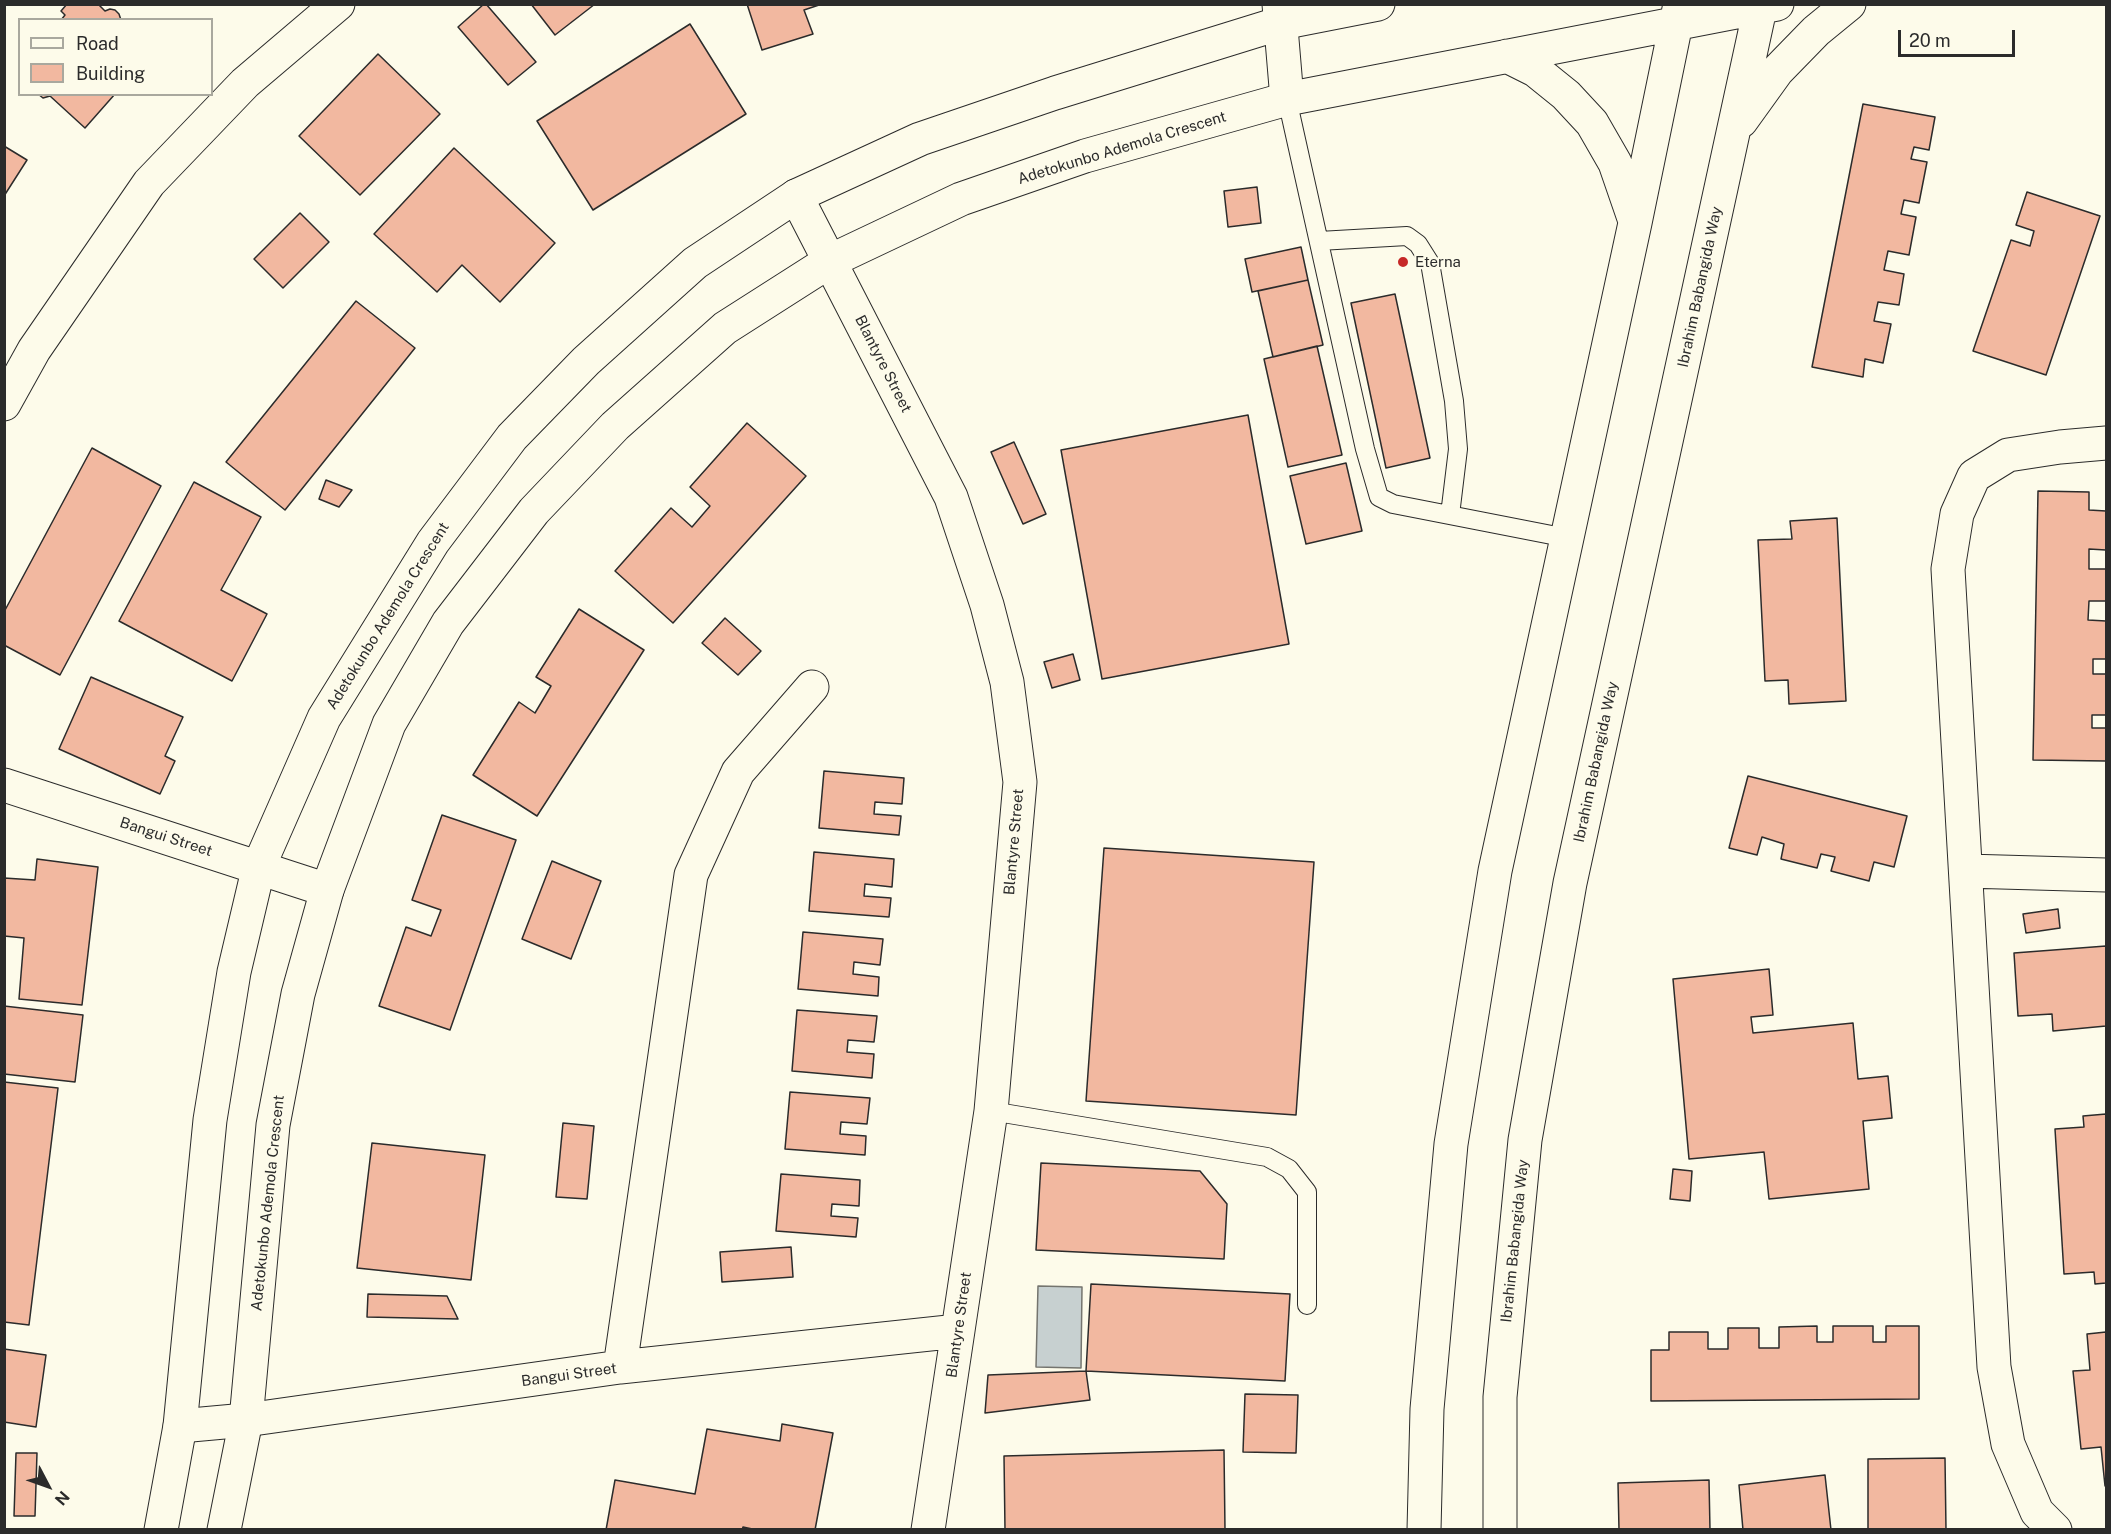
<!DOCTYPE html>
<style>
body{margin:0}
#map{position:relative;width:2111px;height:1534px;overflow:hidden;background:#fdfbea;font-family:"Public Sans",sans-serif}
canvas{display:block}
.frame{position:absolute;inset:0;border:6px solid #2b2b2b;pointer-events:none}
.legend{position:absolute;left:18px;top:18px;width:195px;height:78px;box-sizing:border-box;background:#fdfbea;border:2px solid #a9a89e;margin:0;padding:8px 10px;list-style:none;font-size:18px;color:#2b2b2b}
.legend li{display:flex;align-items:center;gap:12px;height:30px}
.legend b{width:30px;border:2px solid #a9a89e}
.north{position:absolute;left:18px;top:1456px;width:60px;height:60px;-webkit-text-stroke:4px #fdfbea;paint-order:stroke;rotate:131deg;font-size:16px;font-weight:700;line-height:24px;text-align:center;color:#2b2b2b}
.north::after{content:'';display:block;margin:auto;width:21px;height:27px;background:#2b2b2b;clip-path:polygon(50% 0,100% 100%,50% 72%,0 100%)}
.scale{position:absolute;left:1898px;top:30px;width:117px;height:27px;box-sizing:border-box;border:3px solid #2b2b2b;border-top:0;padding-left:8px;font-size:18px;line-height:21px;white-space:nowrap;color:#2b2b2b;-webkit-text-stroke:4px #fdfbea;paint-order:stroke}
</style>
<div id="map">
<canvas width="2111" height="1534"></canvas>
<div class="frame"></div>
<ul class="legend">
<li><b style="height:8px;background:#fdfbea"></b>Road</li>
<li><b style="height:16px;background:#f2b8a0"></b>Building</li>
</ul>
<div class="north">N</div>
<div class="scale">20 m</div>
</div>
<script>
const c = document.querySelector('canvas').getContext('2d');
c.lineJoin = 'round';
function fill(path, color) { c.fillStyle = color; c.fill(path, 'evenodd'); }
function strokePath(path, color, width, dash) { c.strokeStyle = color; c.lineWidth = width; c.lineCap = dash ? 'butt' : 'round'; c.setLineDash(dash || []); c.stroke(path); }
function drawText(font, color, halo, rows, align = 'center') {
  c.font = font + ' "Public Sans",sans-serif'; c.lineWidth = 4.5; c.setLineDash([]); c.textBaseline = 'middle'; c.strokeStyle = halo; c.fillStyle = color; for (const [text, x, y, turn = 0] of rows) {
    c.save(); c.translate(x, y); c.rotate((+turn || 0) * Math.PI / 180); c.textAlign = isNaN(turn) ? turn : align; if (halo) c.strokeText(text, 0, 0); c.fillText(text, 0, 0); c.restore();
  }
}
const water = new Path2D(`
 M1038 1286 1082 1287 1081 1368 1036 1367Z`);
const building = new Path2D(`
 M67 4H98L105 11 110 9 115 10 119 14 121 20H61L65 15 61 11Z
 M484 4H486L536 62 508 85 458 27Z
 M531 4H595L555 35Z
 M747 4H822L804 10 813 34 762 50Z
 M690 24 746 114 593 210 537 121Z
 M378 54 440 114 360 195 299 136Z
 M38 94H115L85 128 50 96 43 98Z
 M1863 104 1935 117 1929 150 1914 147 1911 159 1927 162 1919 203 1904 200 1901 214 1916 217 1909 255 1888 251 1884 270 1904 274 1899 305 1878 302 1874 321 1891 324 1883 363 1865 359 1863 377 1812 367Z
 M4 146 27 160 4 196Z
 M454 148 555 243 500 302 462 265 437 292 374 234Z
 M1257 187 1261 223 1228 227 1224 191Z
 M2027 192 2100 216 2046 375 1973 351 2011 240 2030 246 2034 231 2016 225Z
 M300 213 329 242 283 288 254 259Z
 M1301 247 1308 280 1252 292 1245 259Z
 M1308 280 1323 345 1273 357 1258 291Z
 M1395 294 1430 458 1386 468 1351 303Z
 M356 301 415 348 285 510 226 462Z
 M1317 346 1342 455 1288 467 1264 359Z
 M1248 415 1289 644 1102 679 1061 450Z
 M747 423 806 476 673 623 615 571 671 508 692 527 710 506 690 487Z
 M1014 442 1046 514 1023 524 991 452Z
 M92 448 161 486 60 675 4 645V612Z
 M1346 463 1362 531 1306 544 1290 476Z
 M326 480 352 490 339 507 319 499Z
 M194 482 261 517 221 590 267 614 232 681 119 621Z
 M2038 491 2089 492V510L2106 511V550L2089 549V569H2106V601H2089L2088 620 2106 621V659H2093V674H2106V715H2092V728H2106V761L2033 760Z
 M1837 518 1846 701 1789 704 1788 680 1765 681 1758 540 1792 539 1790 521Z
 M579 609 644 650 537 816 473 775 519 702 535 713 551 686 536 677Z
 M725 618 761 651 738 675 702 643Z
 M1073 654 1080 680 1052 688 1044 662Z
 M91 677 183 717 165 756 175 761 160 794 59 749Z
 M824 771 904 778 902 804 875 802 874 814 901 816 899 835 819 828Z
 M1748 776 1907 816 1894 867 1874 862 1869 881 1831 871 1835 857 1821 854 1817 868 1781 859 1784 844 1762 837 1757 855 1729 848Z
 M442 815 516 840 450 1030 379 1006 406 927 431 936 441 910 412 900Z
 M1104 848 1314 862 1296 1115 1086 1101Z
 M814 852 894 859 892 887 865 884 864 896 891 898 889 917 809 911Z
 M37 859 98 867 82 1005 19 999 24 938 4 936V878L35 880Z
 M552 861 601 881 571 959 522 939Z
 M2058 909 2060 928 2026 933 2023 914Z
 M803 932 883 939 880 965 854 962 853 974 879 977 878 996 798 989Z
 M2106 946V1026L2053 1031 2052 1014 2018 1016 2014 953Z
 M1769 969 1773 1015 1751 1017 1753 1033 1853 1023 1858 1079 1888 1076 1892 1118 1863 1121 1869 1189 1769 1199 1764 1152 1689 1159 1673 979Z
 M4 1006 83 1015 75 1082 4 1074Z
 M797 1010 877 1016 874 1042 848 1040 847 1052 874 1054 872 1078 792 1071Z
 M4 1082 58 1088 29 1325 4 1322Z
 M790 1092 870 1098 867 1124 841 1122 840 1134 866 1136 865 1155 785 1149Z
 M2106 1114V1283L2095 1284 2094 1272 2064 1274 2055 1129 2084 1127 2083 1116Z
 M563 1123 594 1126 587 1199 556 1197Z
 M372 1143 485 1155 471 1280 357 1268Z
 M1041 1163 1200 1171 1227 1204 1224 1259 1036 1250Z
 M1673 1169 1692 1171 1690 1201 1670 1199Z
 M781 1174 860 1180 859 1206 832 1204 831 1216 858 1218 856 1237 776 1231Z
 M791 1247 793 1277 722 1282 720 1252Z
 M1091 1284 1290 1294 1285 1381 1086 1371Z
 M368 1294 447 1296 458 1319 367 1317Z
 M1817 1326V1342H1833V1326H1873V1342H1886V1326H1919V1399L1651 1401V1350H1669V1332H1708V1349H1728V1328H1759V1348H1779V1327Z
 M2106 1332V1486H2105L2101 1447 2081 1449 2073 1371 2090 1370 2087 1334Z
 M4 1349 46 1355 36 1427 4 1422Z
 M1086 1371 1090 1400 985 1413 988 1375Z
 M1245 1394 1298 1395 1296 1453 1243 1452Z
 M782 1424 833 1433 815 1530H757L743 1527 742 1530H606L615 1480 695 1494 707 1429 780 1441Z
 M1224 1450 1225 1530H1005L1004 1456Z
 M16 1453H37L35 1516H14Z
 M1945 1458 1946 1530H1868V1459Z
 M1825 1475 1831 1530H1743L1739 1485Z
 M1709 1480 1710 1530H1619L1618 1483Z`);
const service = new Path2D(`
 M1287 99 1365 449 1379 497 1393 504 1567 538
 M1319 241 1407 236 1418 244 1430 263 1454 401 1458 449 1450 515
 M991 1111 1267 1157 1289 1169 1307 1192V1305`);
const minor = new Path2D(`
 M1279 4 1287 99
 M796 196 951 497 987 605 1007 682 1020 782 991 1111 928 1530
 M4 404 34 350 149 183 245 83 338 4
 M4 785 327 890
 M1966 871 2106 875
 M620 1367 691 875 738 772 812 687
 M180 1426 246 1420 620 1367 958 1331
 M2055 1530 2037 1512 2008 1444 1994 1367 1948 569 1957 514 1974 476 2008 455 2060 447 2106 443`);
const secondary = new Path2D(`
 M1507 56 1535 70 1566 95 1592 123 1615 163 1635 221
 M1741 121 1777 71 1816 31 1849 4
 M161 1530 180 1426 210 1120 234 972 259 866 324 718 433 542 512 437 586 361 695 263 796 196 920 139 1055 93 1281 23 1378 4
 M224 1530 246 1420 273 1125 298 994 327 890 389 724 448 623 534 511 615 426 725 328 830 261 961 199 1085 156 1287 99 1777 4
 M1424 1530 1427 1409 1451 1144 1495 871 1635 223 1680 4
 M1500 1530V1397L1525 1140 1570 883 1761 4`);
const markers = [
 [1403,262,6,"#c62828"]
];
const streetNames = [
 ["Adetokunbo Ademola Crescent",1122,148,-17],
 ["Ibrahim Babangida Way",1700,287,-78],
 ["Blantyre Street",883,364,63],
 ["Adetokunbo Ademola Crescent",388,616,-58],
 ["Ibrahim Babangida Way",1596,762,-78],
 ["Bangui Street",166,837,18],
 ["Blantyre Street",1014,842,-85],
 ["Adetokunbo Ademola Crescent",268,1203,-84],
 ["Ibrahim Babangida Way",1515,1241,-84],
 ["Blantyre Street",959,1325,-82],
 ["Bangui Street",569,1375,-8]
];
const poiNames = [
 ["Eterna",1415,262]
];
fill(water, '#c7d0d0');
strokePath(water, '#74746e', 1.5);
fill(building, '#f2b8a0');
strokePath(building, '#2b2b2b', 1.5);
strokePath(service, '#2b2b2b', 20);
strokePath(minor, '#2b2b2b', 35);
strokePath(secondary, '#2b2b2b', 35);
strokePath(service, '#fdfbea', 18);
strokePath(minor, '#fdfbea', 33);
strokePath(secondary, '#fdfbea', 33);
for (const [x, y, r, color] of markers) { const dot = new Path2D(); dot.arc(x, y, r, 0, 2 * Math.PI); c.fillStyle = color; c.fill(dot); strokePath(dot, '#fdfbea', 2); }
drawText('15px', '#2b2b2b', '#fdfbea', streetNames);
drawText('15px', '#2b2b2b', '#fdfbea', poiNames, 'left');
</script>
